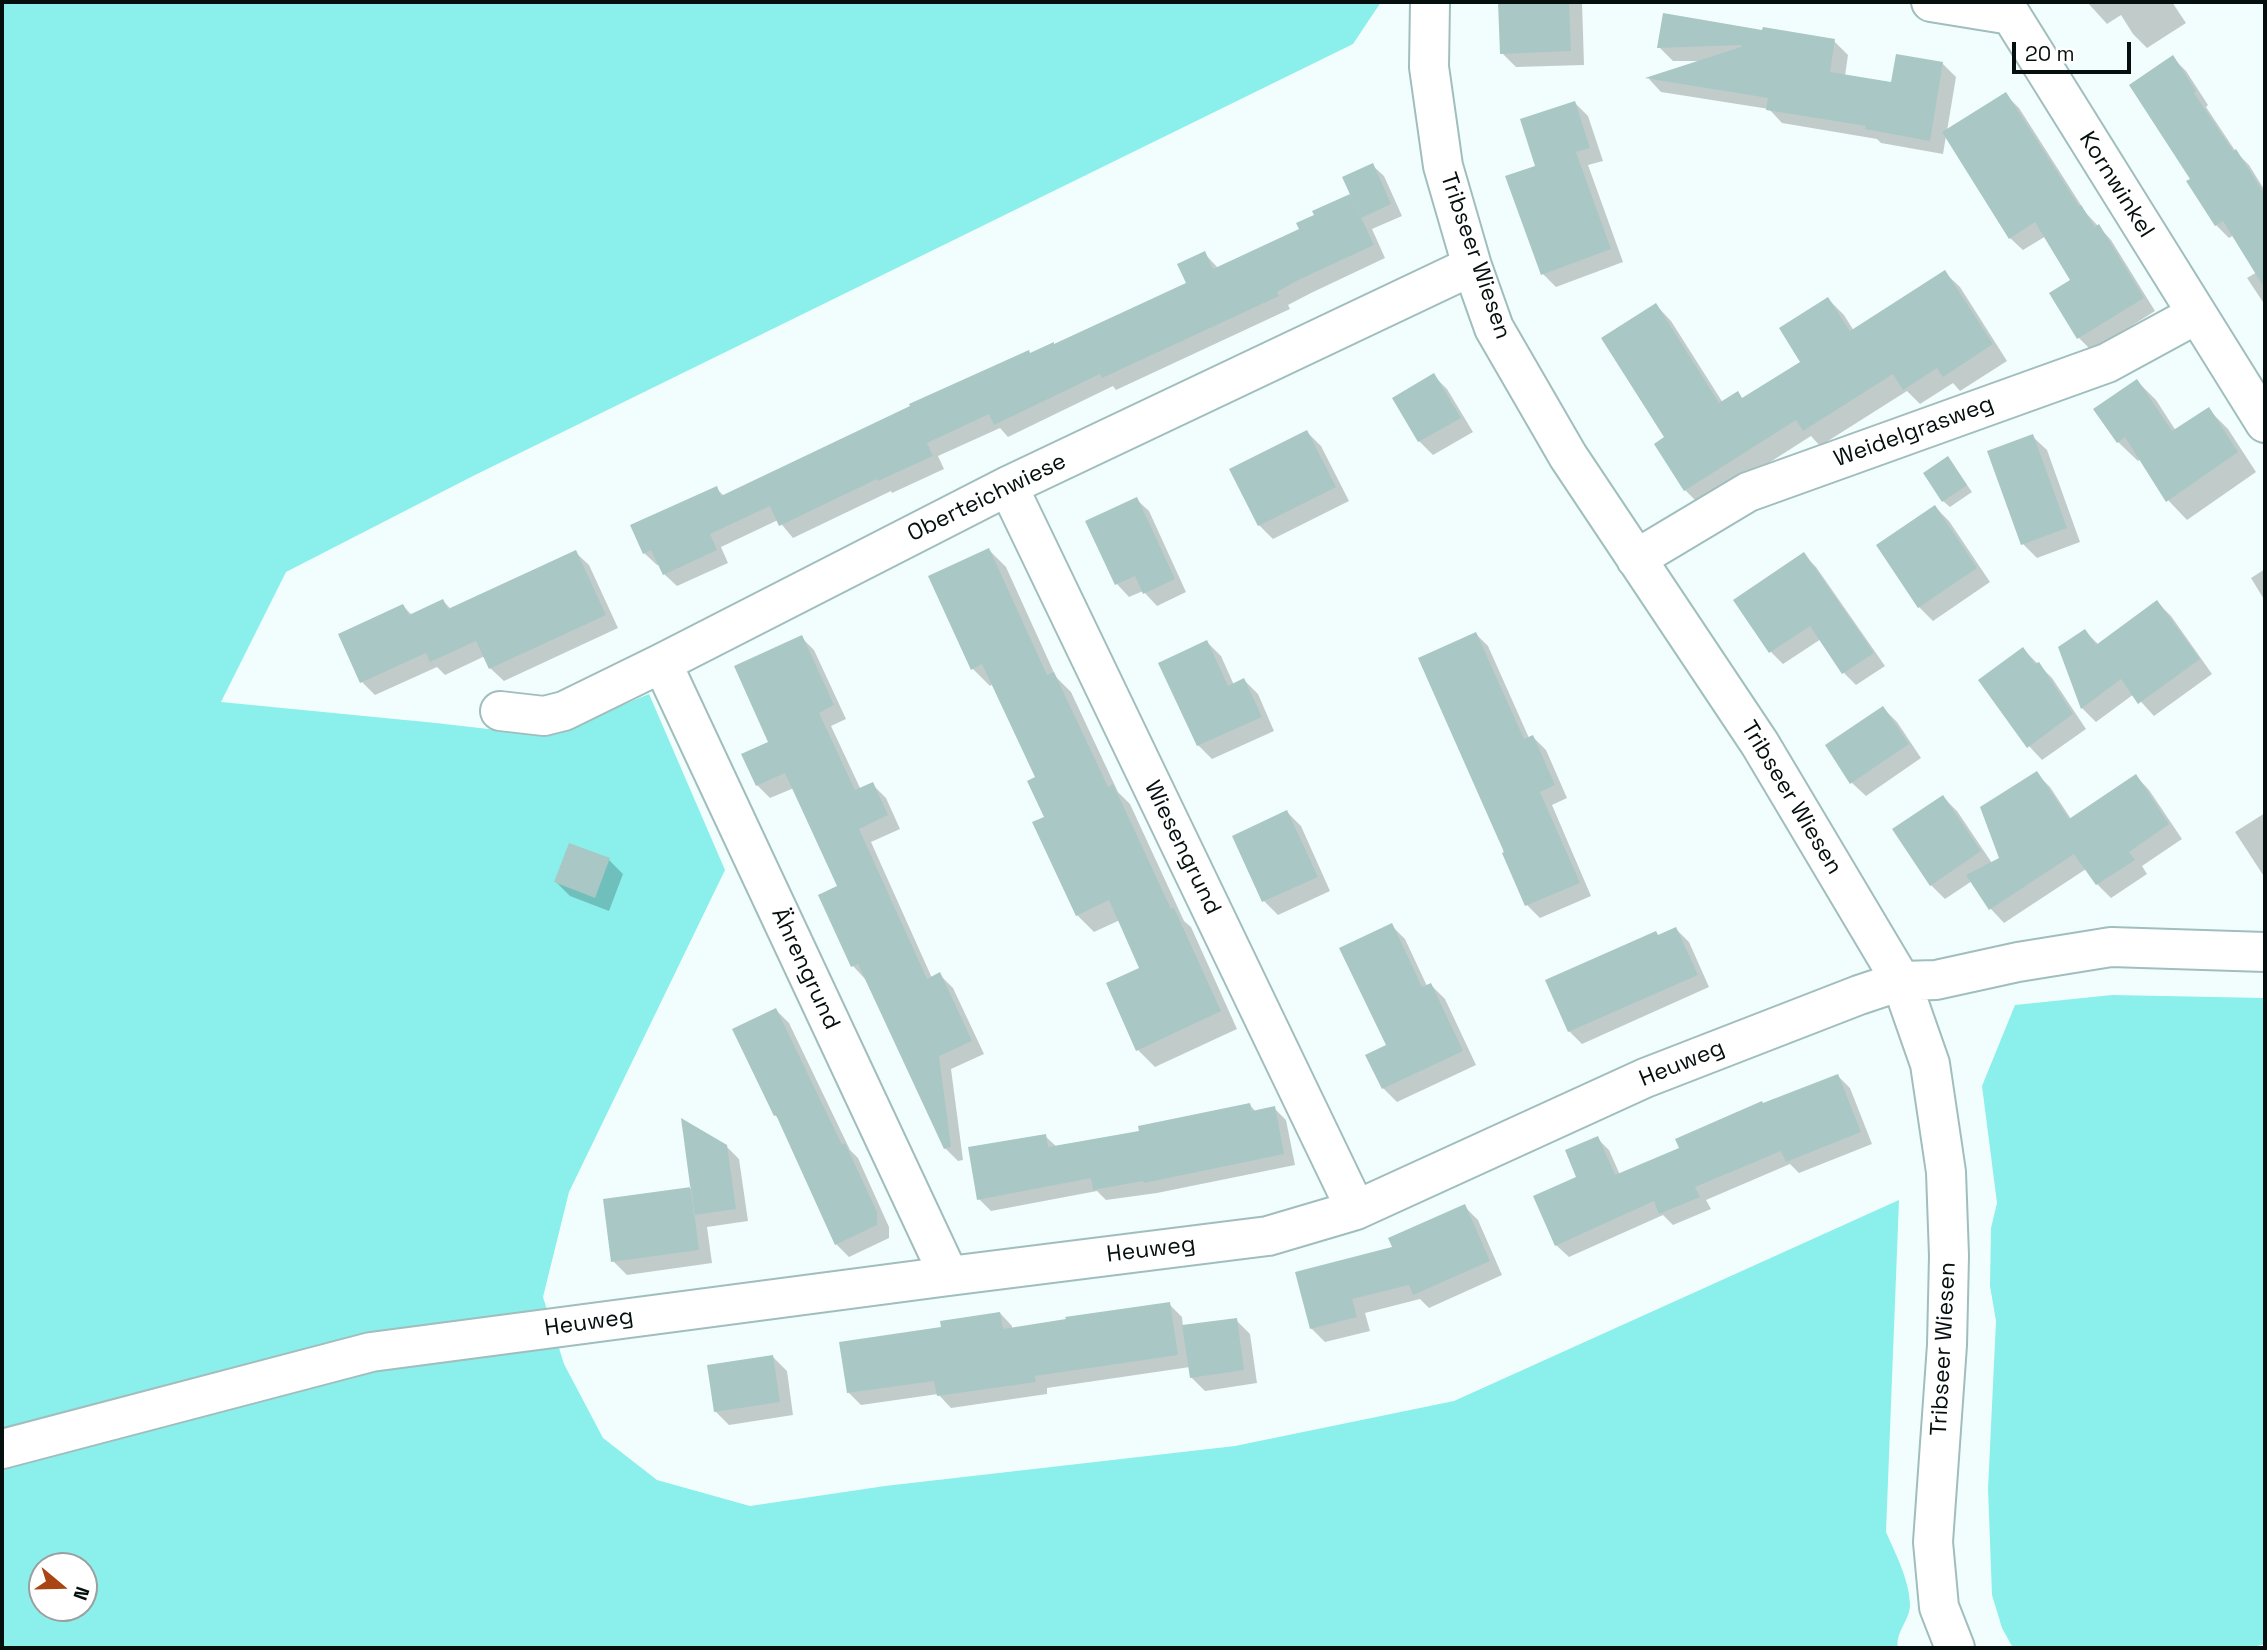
<!DOCTYPE html>
<meta charset="utf-8">
<style>
body{margin:0}
#map{position:relative;width:2267px;height:1650px;overflow:hidden;background:#f2fefd;font-family:"Space Grotesk",sans-serif}
canvas{display:block}
.frame{position:absolute;inset:0;border:4px solid #050f0e;pointer-events:none}
.north{position:absolute;left:28px;top:1552px;width:70px;height:70px;box-sizing:border-box;background:#fff;border:2px solid #9b9f9f;border-radius:50%;rotate:109deg;font-size:19px;font-weight:700;line-height:28px;text-align:center;color:#050f0e}
.north::after{content:'';display:block;margin:auto;width:24px;height:32px;background:#a94512;clip-path:polygon(50% 0,100% 100%,50% 72%,0 100%)}
.scale{position:absolute;left:2012px;top:42px;width:119px;height:32px;box-sizing:border-box;border:4px solid #050f0e;border-top:0;padding-left:9px;font-size:21px;line-height:24px;white-space:nowrap;color:#050f0e;-webkit-text-stroke:5px #fff;paint-order:stroke}
</style>
<div id="map">
<canvas width="2267" height="1650"></canvas>
<div class="frame"></div>
<div class="north">N</div>
<div class="scale">20 m</div>
</div>
<script>
const c = document.querySelector('canvas').getContext('2d');
c.lineJoin = 'round';
function fill(path, color) { c.fillStyle = color; c.fill(path, 'evenodd'); }
function strokePath(path, color, width, dash) { c.strokeStyle = color; c.lineWidth = width; c.lineCap = dash ? 'butt' : 'round'; c.setLineDash(dash || []); c.stroke(path); }
function drawText(font, color, halo, rows, align = 'center') {
  c.font = font + ' "Space Grotesk",sans-serif'; c.lineWidth = 5; c.setLineDash([]); c.textBaseline = 'middle'; c.strokeStyle = halo; c.fillStyle = color; for (const [text, x, y, turn = 0] of rows) {
    c.save(); c.translate(x, y); c.rotate((+turn || 0) * Math.PI / 180); c.textAlign = isNaN(turn) ? turn : align; if (halo) c.strokeText(text, 0, 0); c.fillText(text, 0, 0); c.restore();
  }
}
const green = new Path2D(`
 M2 2H1381L1353 44 473 476 286 572 221 702 436 723 549 736 649 694 725 870 569 1192 543 1297 564 1364 603 1438 657 1480 750 1506 885 1486 1235 1446 1454 1401 1899 1200 1886 1532C1896 1555 1910 1581 1910 1606 1909 1621 1895 1633 1898 1648H2ZM42 1566H84V1608H42Z
 M2112 995 2265 998V1644L2249 1648H2013L2002 1628 1992 1595 1988 1489 1996 1321 1990 1286 1991 1228 1997 1203 1982 1086 2015 1005Z`);
const shadow = new Path2D(`
 M1500 2H1582L1584 65 1516 67 1502 53Z
 M2087 2H2172L2186 23 2147 48 2133 34 2121 15 2107 24Z
 M1764 32 1834 41 1848 55 1845 76 1892 84 1942 63 1956 77 1947 131 2006 95 2019 108 2086 213 2111 240 2155 311 2092 351 2079 338 2051 294 2073 280 2046 236 2023 250 2010 238 1946 136 1943 154 1881 143 1877 139 1782 123 1769 109 1661 92 1649 79 1704 61H1673L1659 47Z
 M2173 58 2186 71 2208 105 2206 107 2236 152 2249 165 2265 191V305L2247 278 2257 272 2234 235 2229 238 2216 225 2189 181 2192 179Z
 M1575 103 1588 116 1603 161 1588 165 1623 262 1556 287 1543 274 1537 167Z
 M1372 165 1384 176 1402 216 1372 229 1385 258 1311 293 1288 305 1290 309 1116 390 1113 386 1008 437 1000 428 938 456 944 469 892 493 891 491 793 538 778 520 721 547 728 563 677 586 664 574 660 564 657 565 644 553 716 488 724 496 1188 284 1204 253 1218 268 1301 230 1349 196Z
 M1944 272 1960 287 2007 361 1960 391 1953 383 1920 404 1907 391 1820 446 1811 436 1701 506 1685 490 1667 438 1656 305 1671 321 1723 403 1743 399 1803 362 1828 299 1844 315 1854 331Z
 M1433 375 1447 389 1473 432 1433 455 1419 441 1394 398Z
 M2137 381 2156 400 2176 431 2209 410 2228 429 2256 472 2187 520 2168 500 2141 459 2138 461 2118 442Z
 M1307 432 1321 446 1349 501 1273 539 1259 525Z
 M2033 437 2047 450 2080 542 2037 558 2023 544Z
 M1948 458 1972 492 1950 507 1943 501Z
 M1136 499 1149 511 1186 592 1157 606 1143 591 1129 597 1117 584 1087 522Z
 M1935 507 1949 521 1990 582 1933 621 1919 607Z
 M989 550 1006 567 1056 677 1071 692 1118 792 1130 804 1184 921 1191 927 1237 1029 1155 1067 1138 1050 1142 969 1120 920 1094 932 1077 915 1046 818 1038 778 993 684 990 686 973 669Z
 M575 552 589 565 618 628 504 681 490 668 485 656 445 675 437 667 375 695 362 682 403 606 412 615 443 601 452 610Z
 M1804 555 1816 567 1885 666 1856 685 1844 673 1821 639 1783 664 1771 652 1736 600Z
 M2265 569V601L2251 578Z
 M2157 602 2171 616 2212 674 2154 716 2134 694 2096 722 2082 708 2085 631 2099 645Z
 M1476 634 1488 646 1529 738 1533 737 1546 750 1567 798 1552 805 1591 896 1540 918 1527 905 1504 854Z
 M801 637 814 650 846 719 831 726 861 790 872 784 886 798 900 829 871 842 932 978 940 975 953 988 984 1054 951 1069 963 1160 958 1161 945 1148 866 980 853 966 820 896 839 887 794 788 770 798 757 785Z
 M1207 642 1221 656 1234 685 1244 680 1258 694 1274 731 1212 759 1198 745 1160 664Z
 M2023 649 2052 678 2086 729 2042 760 2029 746Z
 M1883 708 1897 722 1921 758 1866 796 1852 783Z
 M2036 773 2050 787 2071 819 2136 776 2149 790 2182 839 2142 866 2147 874 2111 898 2097 884 2086 869 2004 923 1991 909 1972 881 1945 899 1931 885 1943 797 1957 811 1992 863 2001 859Z
 M1287 812 1301 826 1330 891 1278 915 1264 901Z
 M2265 813V878L2235 832Z
 M609 860 623 874 609 911 570 896 556 882Z
 M1391 925 1405 939 1427 986 1431 985 1445 999 1476 1065 1397 1102 1383 1088 1388 1046Z
 M1676 929 1689 942 1709 987 1582 1044 1569 1031 1659 937Z
 M776 1010 789 1023 850 1150 858 1158 889 1227V1238L849 1257 836 1244 781 1121 775 1115Z
 M1838 1076 1850 1088 1872 1144 1799 1173 1790 1164 1706 1200 1711 1209 1673 1225 1663 1215 1569 1257 1556 1245 1579 1178 1597 1138 1609 1150 1620 1175 1681 1149 1763 1105Z
 M1250 1105 1256 1112 1274 1108 1286 1120 1295 1165 1157 1193 1106 1200 1097 1191 991 1211 979 1199 1045 1136 1057 1147 1141 1133Z
 M726 1146 739 1159 748 1221 707 1227 712 1263 627 1275 613 1261 690 1189Z
 M1464 1206 1478 1220 1502 1275 1429 1308 1420 1299 1365 1313 1370 1331 1325 1342 1311 1328 1395 1248Z
 M1169 1304 1182 1317 1183 1327 1236 1320 1250 1334 1257 1383 1205 1391 1191 1377 1190 1367 1047 1388V1394L951 1408 938 1394 861 1405 848 1392 943 1329 1000 1313 1012 1326V1329Z
 M773 1357 787 1371 793 1415 729 1425 715 1411Z`);
const building = new Path2D(`
 M1498 2H1569L1571 51 1500 54Z
 M1663 13 1762 30 1763 27 1835 39 1830 72 1891 82 1896 54 1943 62 1930 141 1865 129 1866 126 1766 110 1768 98 1645 78 1741 47V45L1657 48Z
 M2173 55 2196 91 2194 93 2233 151 2236 149 2265 195V289L2223 221 2215 226 2186 181 2190 179 2129 85Z
 M2006 92 2079 206 2081 205 2095 227 2099 224 2144 298 2077 339 2049 293 2070 280 2035 222 2009 239 1942 132Z
 M1575 101 1590 148 1576 152 1611 249 1541 275 1505 176 1535 166 1520 119Z
 M1373 163 1391 204 1361 218 1342 177Z
 M1350 194 1374 245 1298 280 1277 292 1279 296 1102 378 1100 374 994 425 989 414 927 443 933 456 878 481 877 479 779 526 770 506 710 534 717 550 663 575 651 550 643 554 630 525 717 486 721 496 910 406 909 404 1029 350 1030 353 1054 342V344L1186 283 1177 264 1205 251 1213 269 1299 229 1296 223 1314 215 1312 211Z
 M1945 270 1993 344 1943 377 1937 368 1903 390 1893 374 1803 431 1796 420 1684 491 1654 444 1664 437 1601 338 1656 303 1719 403 1738 391 1742 398 1800 362 1779 328 1828 297 1850 331Z
 M1434 373 1461 418 1418 442 1392 398Z
 M2137 379 2172 431 2209 407 2238 452 2166 502 2125 437 2117 443 2093 409Z
 M1307 430 1336 487 1258 526 1229 469Z
 M2033 434 2067 528 2021 545 1987 451Z
 M1948 456 1967 485 1942 502 1923 473Z
 M1137 497 1175 579 1143 594 1135 576 1115 585 1085 521Z
 M1935 505 1977 568 1918 608 1876 545Z
 M989 548 1047 675 1054 672 1108 787 1113 784 1171 909 1174 908 1221 1011 1136 1051 1106 983 1139 968 1109 900 1076 916 1032 822 1044 817 1027 781 1035 777 982 664 971 670 928 576Z
 M576 550 606 615 489 669 476 641 430 662 426 653 360 683 338 634 403 604 409 615 443 599 448 609Z
 M1804 552 1874 653 1842 674 1810 626 1769 653 1733 600Z
 M2157 600 2200 659 2138 704 2121 679 2081 709 2058 647 2085 629 2096 645Z
 M1476 632 1524 739 1533 735 1555 785 1540 792 1580 883 1525 906 1502 853 1504 852 1418 658Z
 M802 635 834 705 819 713 855 790 873 782 888 815 859 829 927 979 940 972 972 1041 939 1056 951 1147 944 1149 858 964 851 967 818 895 837 886 785 773 756 786 741 754 768 742 734 666Z
 M1207 640 1228 686 1244 678 1262 717 1197 746 1158 663Z
 M2023 647 2035 664 2039 662 2073 714 2027 748 1978 680Z
 M1883 706 1909 744 1850 784 1825 745Z
 M2037 771 2069 819 2136 774 2169 824 2129 852 2135 860 2096 885 2074 854 1989 910 1966 875 1999 858 1980 807Z
 M1943 795 1981 851 1930 886 1892 829Z
 M1287 810 1318 877 1262 902 1232 836Z
 M569 843 610 858 595 898 554 882Z
 M1392 923 1422 987 1431 983 1463 1051 1382 1089 1365 1055 1386 1045 1339 948Z
 M1676 927 1698 975 1568 1032 1545 980 1656 931 1658 935Z
 M776 1008 842 1145 845 1143 877 1212V1225L835 1245 776 1115 774 1116 732 1029Z
 M1838 1074 1861 1132 1786 1162 1781 1151 1695 1187 1700 1197 1659 1214 1654 1201 1555 1246 1533 1196 1576 1177 1565 1150 1598 1136 1615 1175 1679 1148 1675 1139 1762 1101 1763 1103Z
 M1250 1103 1252 1111 1275 1106 1284 1154 1144 1183 1143 1181 1093 1190 1091 1178 977 1200 968 1147 1046 1134 1048 1147 1139 1131 1138 1126Z
 M681 1118 727 1145 736 1209 694 1215Z
 M691 1187 699 1250 611 1262 603 1199Z
 M1465 1204 1490 1261 1413 1295 1409 1285 1352 1299 1357 1317 1310 1329 1295 1272 1392 1247 1388 1238Z
 M1170 1302 1178 1355 1035 1376 1036 1382 937 1396 934 1381 847 1393 839 1342 941 1327 940 1321 1000 1312 1003 1329 1066 1319 1065 1317Z
 M1237 1318 1244 1370 1190 1378 1182 1325Z
 M773 1355 780 1402 714 1412 707 1365Z`);
const minor = new Path2D(`
 M1430 2 1429 67 1443 166 1472 266 1494 328 1568 456 1760 744 1901 981 1930 1064 1946 1172 1949 1256 1947 1345 1933 1542 1939 1607 1955 1648
 M1931 2 2011 15 2265 423
 M1008 486 1356 1210
 M1636 559 1748 492 2107 363 2197 314
 M662 663 949 1276
 M500 711 544 716 564 711 662 663 1008 486 1472 266
 M2 1449 371 1352 949 1276 1268 1236 1356 1210 1645 1078 1859 995 1901 981 1936 980 2018 962 2111 947 2265 952`);
const streetNames = [
 ["Kornwinkel",2116,185,58],
 ["Tribseer Wiesen",1475,256,71],
 ["Weidelgrasweg",1914,432,-20],
 ["Oberteichwiese",987,498,-26],
 ["Tribseer Wiesen",1791,798,59],
 ["Wiesengrund",1182,848,64],
 ["Ährengrund",805,969,65],
 ["Heuweg",1682,1064,-22],
 ["Heuweg",1151,1250,-7],
 ["Heuweg",589,1323,-8],
 ["Tribseer Wiesen",1944,1349,-87]
];
fill(green, '#8befec');
fill(shadow, '#0003');
fill(building, '#a8c7c5');
strokePath(minor, '#a0bebd', 42);
strokePath(minor, '#fff', 38);
drawText('23px', '#050f0e', '#fff', streetNames);
</script>
